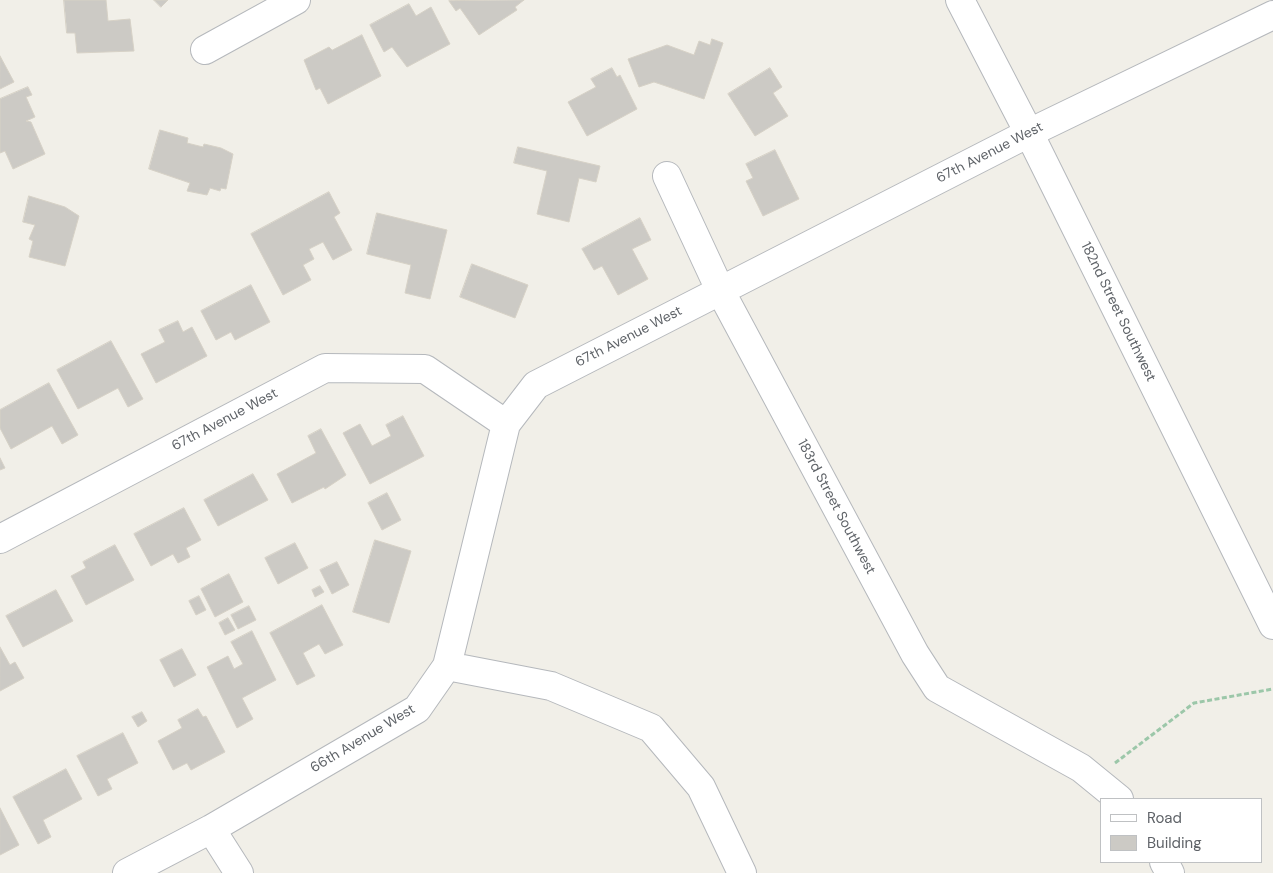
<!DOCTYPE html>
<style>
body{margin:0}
#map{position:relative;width:1273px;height:873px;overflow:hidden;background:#f1efe8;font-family:"DM Sans",sans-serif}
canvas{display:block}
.legend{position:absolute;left:1100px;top:798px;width:162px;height:65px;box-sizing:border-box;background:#fff;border:1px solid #bfc1c3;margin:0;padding:6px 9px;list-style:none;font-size:15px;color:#5f6368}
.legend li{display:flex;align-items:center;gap:10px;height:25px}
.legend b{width:25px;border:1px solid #bfc1c3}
</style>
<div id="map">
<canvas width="1273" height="873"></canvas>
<ul class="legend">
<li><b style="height:6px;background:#fff"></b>Road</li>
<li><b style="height:14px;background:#cccac5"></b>Building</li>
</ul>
</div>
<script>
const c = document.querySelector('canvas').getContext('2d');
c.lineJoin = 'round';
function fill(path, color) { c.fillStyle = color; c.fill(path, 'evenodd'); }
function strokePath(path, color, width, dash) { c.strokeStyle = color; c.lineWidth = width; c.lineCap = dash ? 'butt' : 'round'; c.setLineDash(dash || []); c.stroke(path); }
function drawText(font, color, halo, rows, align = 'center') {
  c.font = font + ' "DM Sans",sans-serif'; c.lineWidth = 4; c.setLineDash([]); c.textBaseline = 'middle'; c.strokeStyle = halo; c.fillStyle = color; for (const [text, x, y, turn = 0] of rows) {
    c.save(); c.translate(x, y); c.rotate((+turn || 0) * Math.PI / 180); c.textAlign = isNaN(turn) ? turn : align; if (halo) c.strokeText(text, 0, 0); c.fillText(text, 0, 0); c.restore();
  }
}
const building = new Path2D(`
 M64 0H106L108 21 130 19 134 51 77 53 75 33H67Z
 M154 0H168L161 7Z
 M524 0 515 7 517 10 479 35 460 8 456 11 449 1Z
 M409 4 416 16 431 7 450 44 407 67 392 47 384 52 370 25Z
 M362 35 381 76 328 104 320 88 316 90 304 60 329 47 332 50Z
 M712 39 723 43 704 99 654 82 639 87 628 59 667 45 694 55 699 41 710 45Z
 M0 56 14 82 0 89Z
 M612 68 617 77 620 75 637 109 587 136 568 102 596 87 591 79Z
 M770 68 782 87 773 93 788 116 755 136 728 94Z
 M28 87 32 95 26 97 35 117 26 121 31 122 45 154 13 169 5 151 0 153V99Z
 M160 130 188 138 187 143 203 147 204 144 221 148 233 154 226 189 221 188 220 191 210 188 207 195 187 191 190 183 149 169Z
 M518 147 600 166 596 182 579 178 569 222 537 214 547 171 514 163Z
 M775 150 799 199 763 216 746 181 753 178 746 164Z
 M329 192 340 213 334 217 352 250 333 260 323 242 309 249 314 259 303 265 311 280 283 295 251 234Z
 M29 196 65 207 79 216 65 266 29 257 33 241 29 239 35 225 23 222Z
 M377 213 447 230 430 299 405 293 411 265 367 254Z
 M640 218 651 240 632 249 648 279 618 295 602 266 594 270 582 249Z
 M472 264 528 285 515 318 460 297Z
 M251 285 270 322 235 340 231 332 216 340 201 311Z
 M178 321 183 332 192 327 207 356 156 383 141 354 165 342 159 330Z
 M111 341 143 399 128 407 118 388 78 409 57 370Z
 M49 383 78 435 62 444 52 426 11 449 0 428V410Z
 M403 416 424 456 370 484 343 433 360 424 372 446 391 436 386 425Z
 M321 429 346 475 325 489 324 487 292 503 277 474 316 453 308 436Z
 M0 458 5 468 0 470Z
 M253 474 268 500 218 526 204 500Z
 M387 493 401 520 382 530 368 503Z
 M184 508 201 540 186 548 190 557 178 563 173 554 151 566 134 534Z
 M375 540 411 551 389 623 353 612Z
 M295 543 308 568 278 584 265 558Z
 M115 545 134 580 86 605 71 576 86 568 83 562Z
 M337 562 349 585 332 594 320 570Z
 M229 574 243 602 215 617 201 589Z
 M320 586 324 592 315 597 312 590Z
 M56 590 73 621 23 647 6 616Z
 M199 596 206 610 196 615 189 601Z
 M322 605 343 645 325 654 319 644 303 653 315 676 297 685 270 633Z
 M249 606 256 620 238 629 231 615Z
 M228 618 235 630 225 635 219 623Z
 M252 631 276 680 242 698 253 719 237 728 207 667 228 656 234 669 243 664 231 642Z
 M0 647 10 665 15 662 24 678 0 691Z
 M182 649 196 675 174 687 160 660Z
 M198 709 203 717 206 716 225 752 191 770 187 763 173 770 158 741 182 728 178 720Z
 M142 712 147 721 138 727 132 717Z
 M123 733 138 763 107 779 112 789 98 796 77 756Z
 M66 769 82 799 43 820 51 837 38 844 13 797Z
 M0 808 19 845 0 855Z`);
const path = new Path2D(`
 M1115 763 1194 703 1273 689`);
const minor = new Path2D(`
 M960 0 1029 133 1273 625
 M205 50 296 0
 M667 176 720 290 915 654 937 688 1081 768 1119 799
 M0 539 325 368 425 369 506 424 536 385 1029 133 1273 15
 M447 666 551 686 651 728 701 787 742 873
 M211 829 239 873
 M1164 862 1170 873
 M127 873 211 829 417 709 447 666 506 424`);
const streetNames = [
 ["67th Avenue West",990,153,-27],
 ["182nd Street Southwest",1118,312,64],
 ["67th Avenue West",629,337,-27],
 ["67th Avenue West",225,420,-28],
 ["183rd Street Southwest",836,507,62],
 ["66th Avenue West",363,739,-31]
];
fill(building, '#cccac5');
strokePath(building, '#d6d1c6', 1);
strokePath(minor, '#b5b8bc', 30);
strokePath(path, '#9cc7a9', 3, [5, 2.5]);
strokePath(minor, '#fff', 28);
drawText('14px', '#5f6368', '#fff', streetNames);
</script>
